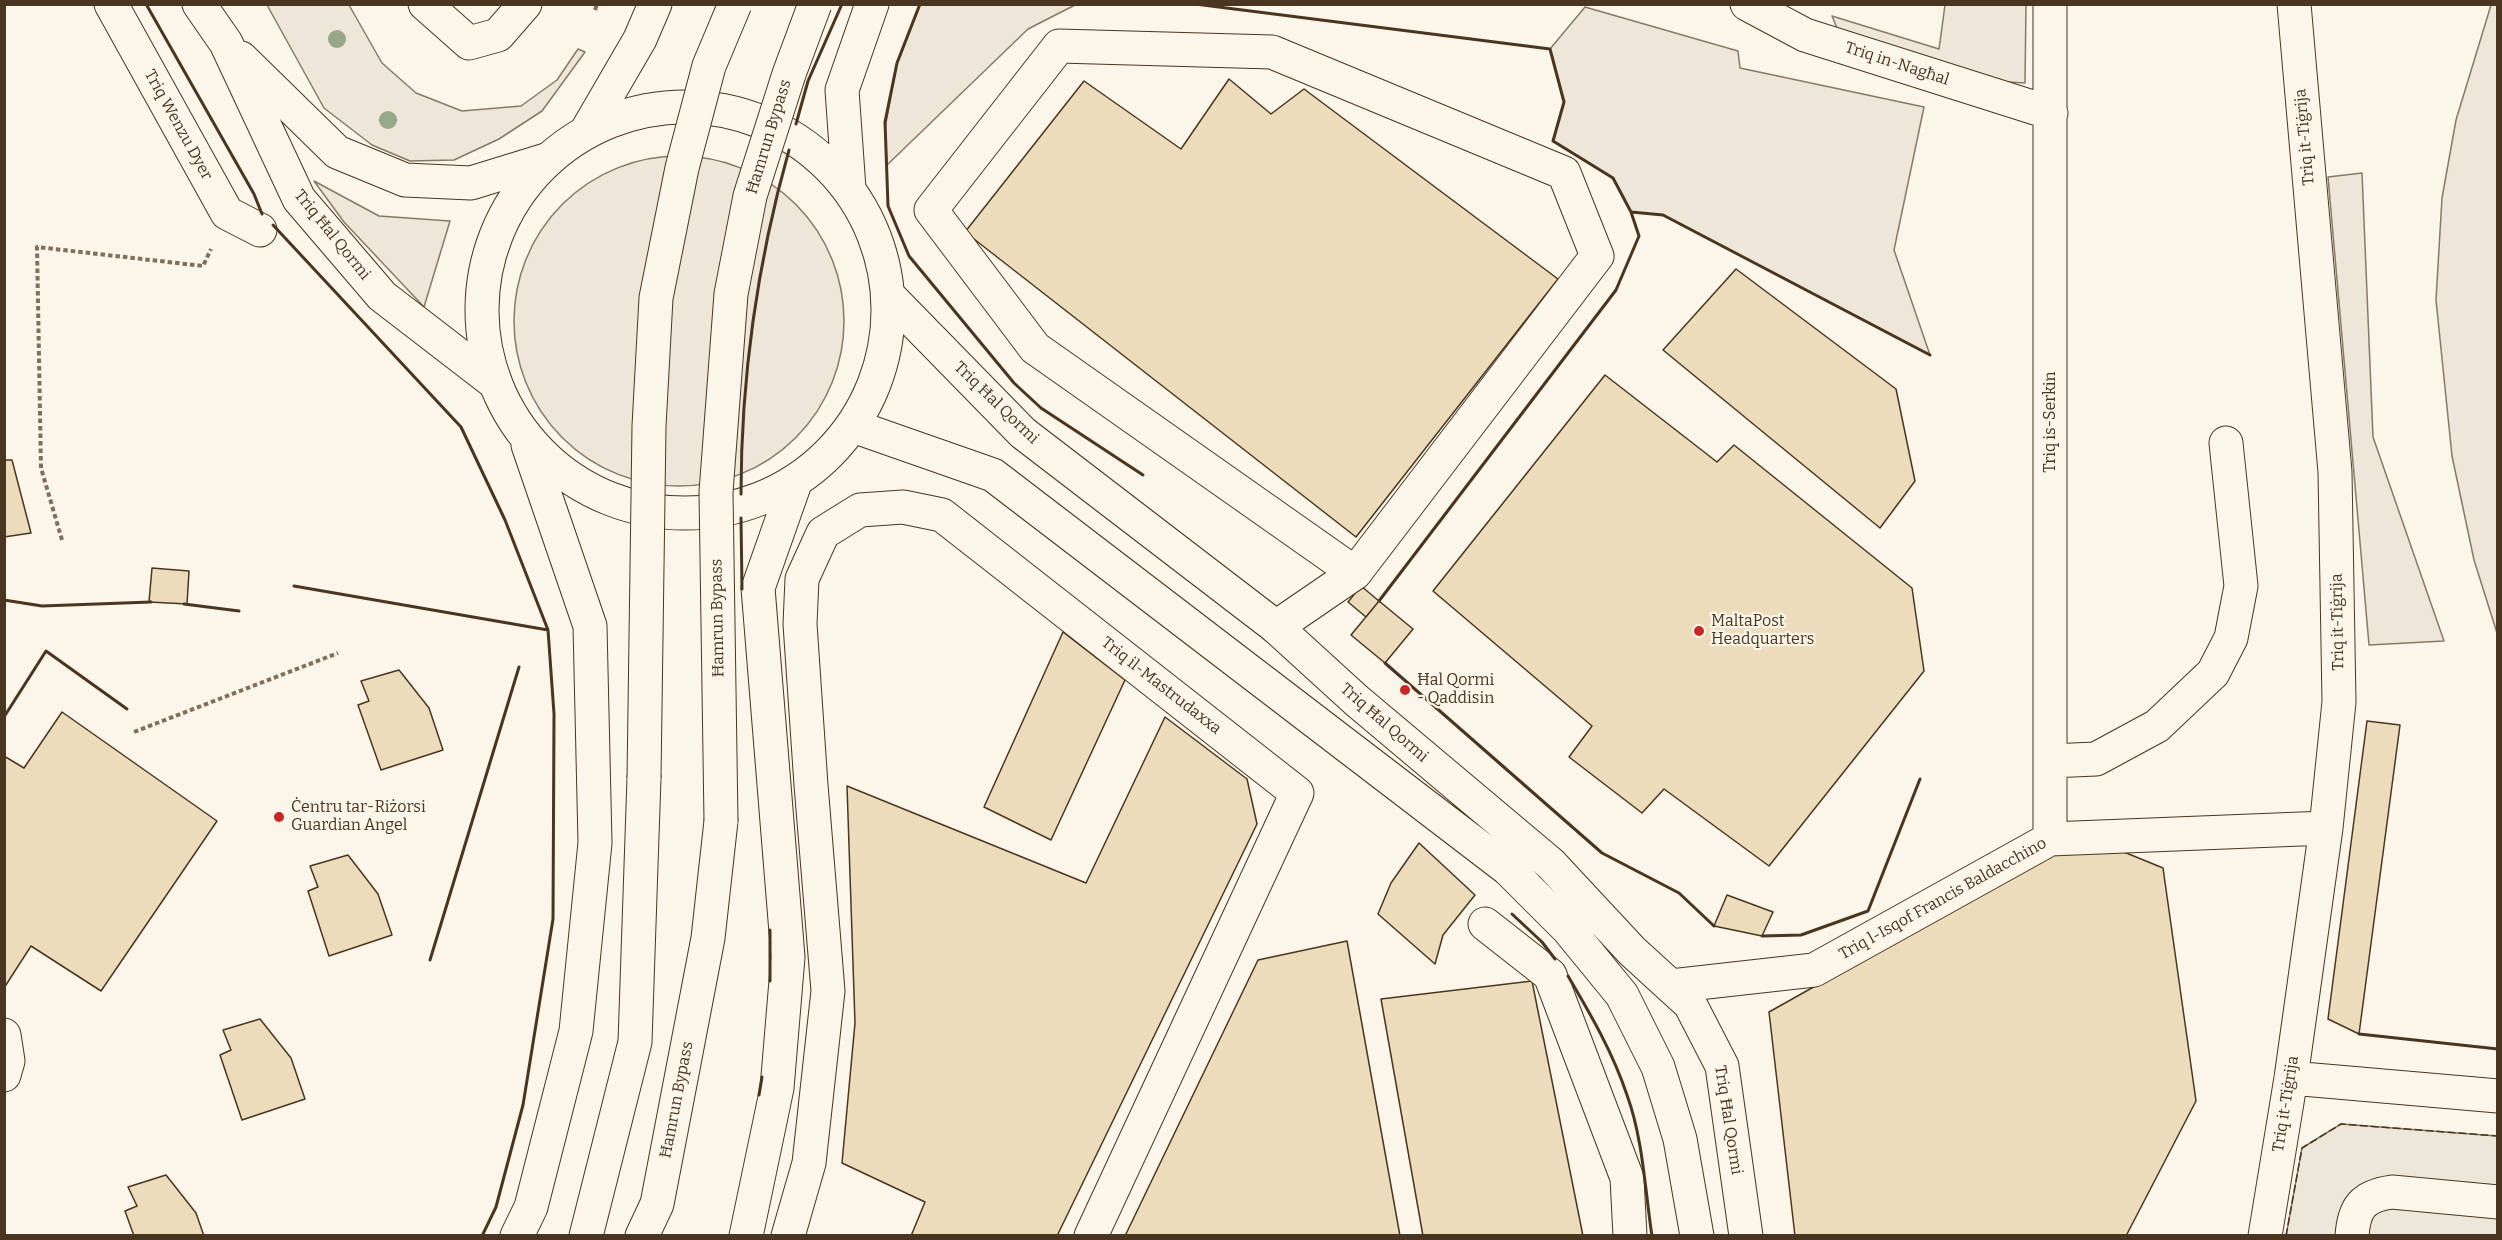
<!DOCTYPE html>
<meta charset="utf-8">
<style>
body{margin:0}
#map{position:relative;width:2502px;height:1240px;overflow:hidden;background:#fbf6e9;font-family:Bitter,serif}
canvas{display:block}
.frame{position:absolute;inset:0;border:6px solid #4a3520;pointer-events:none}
</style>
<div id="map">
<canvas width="2502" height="1240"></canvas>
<div class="frame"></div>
</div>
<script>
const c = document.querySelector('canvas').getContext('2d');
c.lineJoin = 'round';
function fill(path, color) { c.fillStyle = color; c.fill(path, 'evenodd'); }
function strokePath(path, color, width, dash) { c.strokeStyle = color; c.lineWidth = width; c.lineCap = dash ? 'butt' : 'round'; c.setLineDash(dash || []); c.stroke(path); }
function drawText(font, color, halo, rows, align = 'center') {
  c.font = font + ' Bitter,serif'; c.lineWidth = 4.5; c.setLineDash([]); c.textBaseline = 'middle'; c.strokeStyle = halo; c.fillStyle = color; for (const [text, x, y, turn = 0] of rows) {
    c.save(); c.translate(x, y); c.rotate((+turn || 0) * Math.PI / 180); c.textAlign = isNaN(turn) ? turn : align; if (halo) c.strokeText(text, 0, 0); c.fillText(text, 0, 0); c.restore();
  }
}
const green = new Path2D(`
 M267 5H349L382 63 416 93 462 111 521 106 557 80 578 49 585 52 542 111 499 139 454 160 410 161 372 145 324 108Z
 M920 5H1075L1028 29 887 165 885 128 897 63Z
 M1945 5H2026L2025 83 1973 80 1839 33 1832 16 1939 49Z
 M2491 5H2498L2497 633 2474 560 2452 456 2436 300 2442 198 2456 120Z
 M1585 7 1738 51 1740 68 1924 107 1894 250 1930 355 1663 215 1631 212 1613 178 1553 141 1564 102 1550 49Z
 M514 321a165 165 0 1 1 330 0a165 165 0 1 1-330 0Z
 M2362 173 2373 437 2444 641 2369 645 2328 177Z
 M314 181 379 216 450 221 424 307 344 222Z`);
const parking = new Path2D(`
 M2341 1124 2497 1136V1235L2286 1236 2302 1148Z`);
const building = new Path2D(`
 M1229 79 1271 114 1304 89 1558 279 1356 537 965 232 1084 81 1181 149Z
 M1736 269 1896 389 1915 481 1880 528 1663 350Z
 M1605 375 1717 462 1734 445 1912 588 1924 671 1769 866 1664 789 1642 813 1569 757 1592 726 1433 591Z
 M4 460H12L31 533 4 537Z
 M152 568 189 571 187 604 149 602Z
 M1361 586 1379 601 1366 617 1348 602Z
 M1379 601 1413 629 1385 663 1351 635Z
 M1063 632 1125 680 1051 840 984 807Z
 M399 670 429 708 443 750 381 770 358 705 369 701 361 681Z
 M62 712 217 821 101 991 31 946 4 988V756L24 768Z
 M1165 717 1247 779 1257 824 1057 1236H911L925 1202 842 1163 855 1023 847 786 1086 883Z
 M2367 721 2400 725 2359 1034 2328 1019Z
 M1419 843 1475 895 1443 935 1435 964 1378 914 1391 883Z
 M2119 850 2163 868 2196 1101 2126 1236H1795L1769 1012 2047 856Z
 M348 855 378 894 392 935 329 956 308 891 318 887 310 866Z
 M1727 895 1773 912 1762 936 1714 926Z
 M1347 941 1400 1236H1125L1258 960Z
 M1532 981 1583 1236H1423L1381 999Z
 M260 1019 291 1058 305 1099 242 1120 220 1055 231 1050 223 1030Z
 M166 1175 196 1213 204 1236H134L125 1211 137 1206 128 1187Z`);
const path = new Path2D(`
 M595 10 597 4
 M62 540 41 468 37 247 203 266 211 249
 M134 732 338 653`);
const minor = new Path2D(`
 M111 4 227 213 260 230
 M199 4 226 43 299 199 382 296 495 383
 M425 4 469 43 498 35 525 4
 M1747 4 1805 35 2051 113
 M241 58 337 152 405 180 471 183 549 159
 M1276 627 1355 573 1597 256 1564 173 1272 52 1059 46 931 210 1035 348 1355 573
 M2050 761 2096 759 2157 726 2213 673 2231 638 2241 586 2226 443
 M2050 839V4
 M1485 924 1550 975 1627 1178 1630 1236
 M1671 986 1814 970 2050 839 2326 828
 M4 1035 8 1061 4 1075
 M2291 1078 2498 1096
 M788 1236 809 1163 828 991 811 785 800 624 802 579 823 533 860 510 903 507 942 515 1297 793 1091 1236
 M2265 1236 2291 1078 2326 828 2339 702 2335 472 2294 4
 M2352 1236C2354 1207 2363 1196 2392 1192L2498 1202`);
const highway = new Path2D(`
 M482 310a203 203 0 1 1 406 0a203 203 0 1 1-406 0Z
 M586 132 640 39 655 4
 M849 189 842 90 872 4
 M888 295 1023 433 1276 627 1356 700 1551 864 1632 951 1690 1004 1722 1066 1746 1236
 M853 426 993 475 1508 869 1568 929 1622 995 1658 1067 1680 1139 1697 1236
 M517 1236 531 1207 576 1031 595 843 590 626 528 445
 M586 1236 635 1042 644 778
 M642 1236 657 1204 708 938 721 821
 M746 1236 777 1088 788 957 758 588 795 483`);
const highwayBridge = new Path2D(`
 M644 778 649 426 656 298 682 168 709 66 735 4
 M721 821 716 492 731 294 750 196 789 74 815 4`);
const fence = new Path2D(`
 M2286 1236 2302 1148 2341 1124 2498 1136`);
const wall = new Path2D(`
 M146 4 254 194 262 214
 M920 4 897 63 885 122 888 206 909 256 1014 383 1041 408 1143 475
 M1195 4 1550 49 1564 102 1553 141 1613 178 1631 212 1639 236 1616 290 1379 601
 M796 124 808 81 842 4
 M1631 212 1663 215 1930 355
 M273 225 461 427 505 520 548 630
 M741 494C741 379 758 260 789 150
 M741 518 742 589
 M294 586 548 630 554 714 553 919 523 1105 496 1207 482 1236
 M4 600 42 606 151 602
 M184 604 239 611
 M1385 663 1602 853 1679 893 1714 926
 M4 717 46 651 127 709
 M1512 914 1542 942 1555 959
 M770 930V981
 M1762 936 1801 935 1868 911 1920 779
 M430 960 519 667
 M1568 976C1591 1015 1613 1053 1627 1095 1643 1139 1645 1190 1652 1236
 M2359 1034 2498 1049
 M759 1095 762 1077`);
const trees = [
 [337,39],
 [388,120]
];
const markers = [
 [1699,631,6,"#c62828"],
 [1405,690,6,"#c62828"],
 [279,817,6,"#c62828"]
];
const streetNames = [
 ["Triq in-Nagħal",1897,64,18],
 ["Triq Wenzu Dyer",178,125,61],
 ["Ħamrun Bypass",769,137,-73],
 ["Triq it-Tiġrija",2305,137,-95],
 ["Triq Ħal Qormi",332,235,51],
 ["Triq Ħal Qormi",996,403,44],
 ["Triq is-Serkin",2051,422,-90],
 ["Ħamrun Bypass",718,618,-91],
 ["Triq it-Tiġrija",2338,622,-91],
 ["Triq il-Mastrudaxxa",1161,686,38],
 ["Triq Ħal Qormi",1384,723,41],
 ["Triq l-Isqof Francis Baldacchino",1943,899,-29],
 ["Ħamrun Bypass",677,1100,-79],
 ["Triq it-Tiġrija",2286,1104,-81],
 ["Triq Ħal Qormi",1728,1120,81]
];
const poiNames = [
 ["MaltaPost",1711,622],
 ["Headquarters",1711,640],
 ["Ħal Qormi",1417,681],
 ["- Qaddisin",1417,699],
 ["Ċentru tar-Riżorsi",291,808],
 ["Guardian Angel",291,826]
];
fill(green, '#ede6d9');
strokePath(green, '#887966', 1.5);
fill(parking, '#ede7d9');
strokePath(parking, '#887966', 1.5);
fill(building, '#ecdcbc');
strokePath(building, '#4a3520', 1.5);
strokePath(minor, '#4a3520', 35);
strokePath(highway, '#4a3520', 35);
strokePath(path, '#7f6f5c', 4, [4.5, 3]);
strokePath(minor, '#fbf6e9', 33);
strokePath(highway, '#fbf6e9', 33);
strokePath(highwayBridge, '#4a3520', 35, []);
strokePath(highwayBridge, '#fbf6e9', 33);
strokePath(fence, '#4a3520', 1.5, [8, 3]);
strokePath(wall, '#4a3520', 3);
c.fillStyle = '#96a887';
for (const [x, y] of trees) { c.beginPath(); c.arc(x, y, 9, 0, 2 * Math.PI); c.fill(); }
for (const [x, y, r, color] of markers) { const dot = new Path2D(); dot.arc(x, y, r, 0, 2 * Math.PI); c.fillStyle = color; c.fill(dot); strokePath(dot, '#fbf6e9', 2); }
drawText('16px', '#4a3520', '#fbf6e9', streetNames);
drawText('16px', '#4a3520', '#fbf6e9', poiNames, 'left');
</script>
